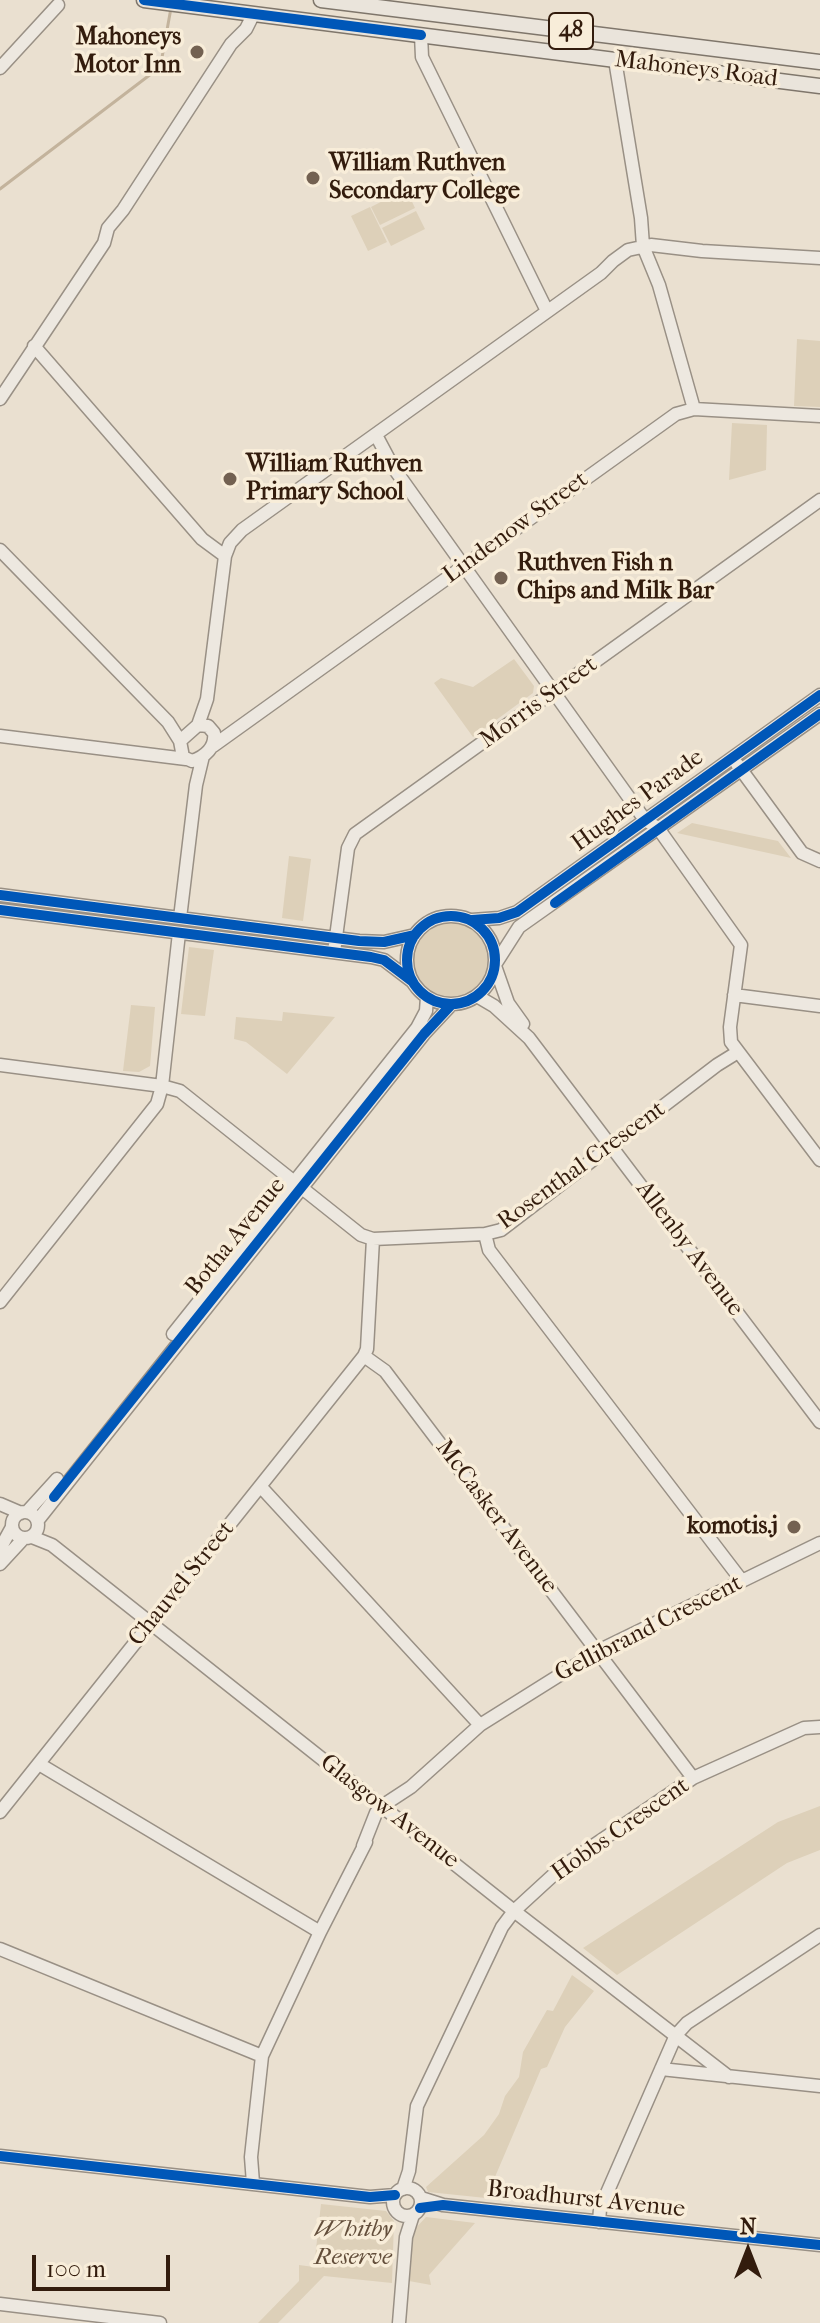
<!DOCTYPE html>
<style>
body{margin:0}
#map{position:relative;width:820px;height:2323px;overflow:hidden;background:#eae0d0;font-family:"IM FELL French Canon",serif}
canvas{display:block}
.north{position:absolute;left:708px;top:2211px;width:80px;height:80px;-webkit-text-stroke:6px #f8edd9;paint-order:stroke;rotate:0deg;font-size:22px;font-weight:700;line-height:32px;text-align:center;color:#331c0d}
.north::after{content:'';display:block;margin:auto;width:28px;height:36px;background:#331c0d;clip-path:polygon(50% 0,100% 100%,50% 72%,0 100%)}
.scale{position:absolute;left:32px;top:2255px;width:138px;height:36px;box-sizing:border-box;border:4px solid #331c0d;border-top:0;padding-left:10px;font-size:24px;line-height:28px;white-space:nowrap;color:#331c0d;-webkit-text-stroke:6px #f8edd9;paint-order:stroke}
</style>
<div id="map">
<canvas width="820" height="2323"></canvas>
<div class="north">N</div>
<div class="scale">100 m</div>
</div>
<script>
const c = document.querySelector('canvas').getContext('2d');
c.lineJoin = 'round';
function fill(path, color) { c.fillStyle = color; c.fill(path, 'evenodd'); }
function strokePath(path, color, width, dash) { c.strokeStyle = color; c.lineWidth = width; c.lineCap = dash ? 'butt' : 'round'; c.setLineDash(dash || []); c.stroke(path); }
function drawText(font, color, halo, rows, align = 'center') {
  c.font = font + ' "IM FELL French Canon",serif'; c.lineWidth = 7; c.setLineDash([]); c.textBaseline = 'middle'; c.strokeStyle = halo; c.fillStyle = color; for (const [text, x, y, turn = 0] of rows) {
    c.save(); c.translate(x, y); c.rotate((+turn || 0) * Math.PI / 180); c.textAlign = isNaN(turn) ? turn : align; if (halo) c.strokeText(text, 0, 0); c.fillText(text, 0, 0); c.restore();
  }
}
const green = new Path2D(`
 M406 189 415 208 380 225 371 207Z
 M370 207 387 242 368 251 351 216Z
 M416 211 425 229 391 246 382 228Z
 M797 339 820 341V407L794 406Z
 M732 423 767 425 766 470 729 480Z
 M514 659 534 686 533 693 473 737 434 683 441 678 473 687Z
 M692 823 778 841 791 858 677 833Z
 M289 856 311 859 303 921 282 918Z
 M410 959a41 41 0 1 1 82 0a41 41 0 1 1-82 0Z
 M189 947 214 950 205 1016 181 1014Z
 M131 1005 155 1007 150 1066 139 1072 123 1071Z
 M283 1012 335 1017 287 1074 246 1042 234 1039 236 1017 282 1021Z
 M820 1806V1850L787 1863 617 1975 583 1948 778 1822Z
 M572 1975 594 1991 565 2027 547 2067 541 2069 486 2198 428 2192 426 2187 484 2135 499 2114 505 2096 519 2077 523 2052 547 2010 553 2011Z
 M321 2204 386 2211 394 2221 392 2283 324 2276 278 2323H258L299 2281V2265L314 2267Z
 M426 2217 475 2223 429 2275 431 2285 409 2281 413 2231Z`);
const stream = new Path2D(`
 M0 189 151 74 161 63 171 8`);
const minor = new Path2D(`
 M421 35 422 57 547 311
 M615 60 641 218 643 246 659 285 694 409
 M0 68 58 5
 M34 346 202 539 225 556 207 699 198 725
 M0 399 104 243 108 228 123 210 231 44 246 29 253 15
 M376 435 393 467 645 820 658 828 741 945 730 1027 731 1042 820 1160
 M0 550 168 722 180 741 183 757 192 761C205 757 216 747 214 733L208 726 198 725 180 741
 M225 556 230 543 242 530 601 273 613 261 628 250 651 245 702 251 820 258
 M0 736 186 759
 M213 746 676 414 694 409 820 416
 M737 764 802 853 820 861
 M0 895 359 941 384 942 415 935
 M0 910 371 957 384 960 413 982
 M407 960a44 44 0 1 1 88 0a44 44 0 1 1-88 0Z
 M180 918 196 785 203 756
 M472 920 499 918 517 912 820 695
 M179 933 162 1086 180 1091 361 1235 373 1239 485 1234 501 1230 717 1065 738 1052
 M334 952 348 848 355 834 820 500
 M496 963 519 927 820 714
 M495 966 508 1003 523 1024
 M734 995 820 1006
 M477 996 494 1006 529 1038 820 1422
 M0 1065 162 1086 157 1104 0 1302
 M485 1234 489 1250 742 1581
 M173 1334 417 1028 426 1011 427 997
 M364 1356 385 1371 693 1778
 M261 1487 480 1725
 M0 1504 21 1513
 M12 1525a13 13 0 1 1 26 0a13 13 0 1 1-26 0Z
 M27 1512 57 1479
 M38 1520 424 1034 452 1004
 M32 1537 52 1545 514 1911 729 2077
 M0 1549 12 1527
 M0 1564 24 1538
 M39 1764 320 1932
 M0 1812 364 1356 367 1349 373 1239
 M363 1846 376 1813 382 1806 411 1787 480 1725 598 1651 820 1543
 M0 1949 262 2056
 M661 2069 820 2086
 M0 2156 370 2197 395 2195
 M253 2183 251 2157 262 2056 320 1932 366 1842
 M393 2202a14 14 0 1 1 28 0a14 14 0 1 1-28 0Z
 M403 2189 409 2171 417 2106 502 1927 514 1911 562 1867 693 1778 804 1728 820 1727
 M421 2198 443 2205 820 2245
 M599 2222 600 2209 676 2035 687 2023 820 1935
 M0 2304 160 2323
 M399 2323 406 2237 413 2215`);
const major = new Path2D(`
 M144 0 820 86
 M321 0 820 62`);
const cycleway = new Path2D(`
 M144 0 421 35
 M0 895 359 941 384 942 415 935
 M555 903 820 714
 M0 910 371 957 384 960 413 982
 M407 960a44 44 0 1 1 88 0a44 44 0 1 1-88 0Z
 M472 920 499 918 517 912 820 695
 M54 1497 424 1034 452 1004
 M0 2156 370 2197 395 2195
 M420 2208 443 2205 820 2245`);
const markers = [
 [197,52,8,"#736151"],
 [313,178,8,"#736151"],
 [230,479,8,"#736151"],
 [501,578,8,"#736151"],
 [794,1527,8,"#736151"]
];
const shields = [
 [571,31,44]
];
const shieldNames = [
 ["48",571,31]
];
const poiNames = [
 ["Mahoneys",181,38,"right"],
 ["Motor Inn",181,66,"right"],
 ["William Ruthven",329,164],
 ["Secondary College",329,192],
 ["William Ruthven",246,465],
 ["Primary School",246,493],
 ["Ruthven Fish n",517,564],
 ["Chips and Milk Bar",517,592],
 ["komotis.j",778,1527,"right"]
];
const streetNames = [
 ["Mahoneys Road",696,70,7],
 ["Lindenow Street",516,528,-36],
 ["Morris Street",539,703,-36],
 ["Hughes Parade",638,801,-36],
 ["Rosenthal Crescent",582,1166,-36],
 ["Botha Avenue",236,1237,-51],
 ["Allenby Avenue",689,1249,53],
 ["McCasker Avenue",496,1517,53],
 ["Chauvel Street",182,1584,-51],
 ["Gellibrand Crescent",649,1629,-27],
 ["Glasgow Avenue",389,1812,38],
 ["Hobbs Crescent",621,1830,-35],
 ["Broadhurst Avenue",586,2200,6]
];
const parkNames = [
 ["Whitby",353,2230],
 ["Reserve",353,2258]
];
fill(green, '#ddd0b9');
strokePath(stream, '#c3b39c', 3);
strokePath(minor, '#999085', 15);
strokePath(major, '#7f766b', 17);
strokePath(minor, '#ede8e0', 12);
strokePath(major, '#eae4db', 14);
strokePath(cycleway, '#0057b8', 10);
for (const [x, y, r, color] of markers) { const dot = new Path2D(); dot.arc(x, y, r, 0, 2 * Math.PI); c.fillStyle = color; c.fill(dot); strokePath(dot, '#f8edd9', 3); }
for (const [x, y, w] of shields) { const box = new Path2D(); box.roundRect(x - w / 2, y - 18, w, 36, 6); c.fillStyle = '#f8edd9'; c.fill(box); strokePath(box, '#331c0d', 2); }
drawText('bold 22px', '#331c0d', null, shieldNames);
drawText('bold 24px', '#331c0d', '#f8edd9', poiNames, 'left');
drawText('24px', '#331c0d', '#f8edd9', streetNames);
drawText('italic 24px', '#634e3b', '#f8edd9', parkNames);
</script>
